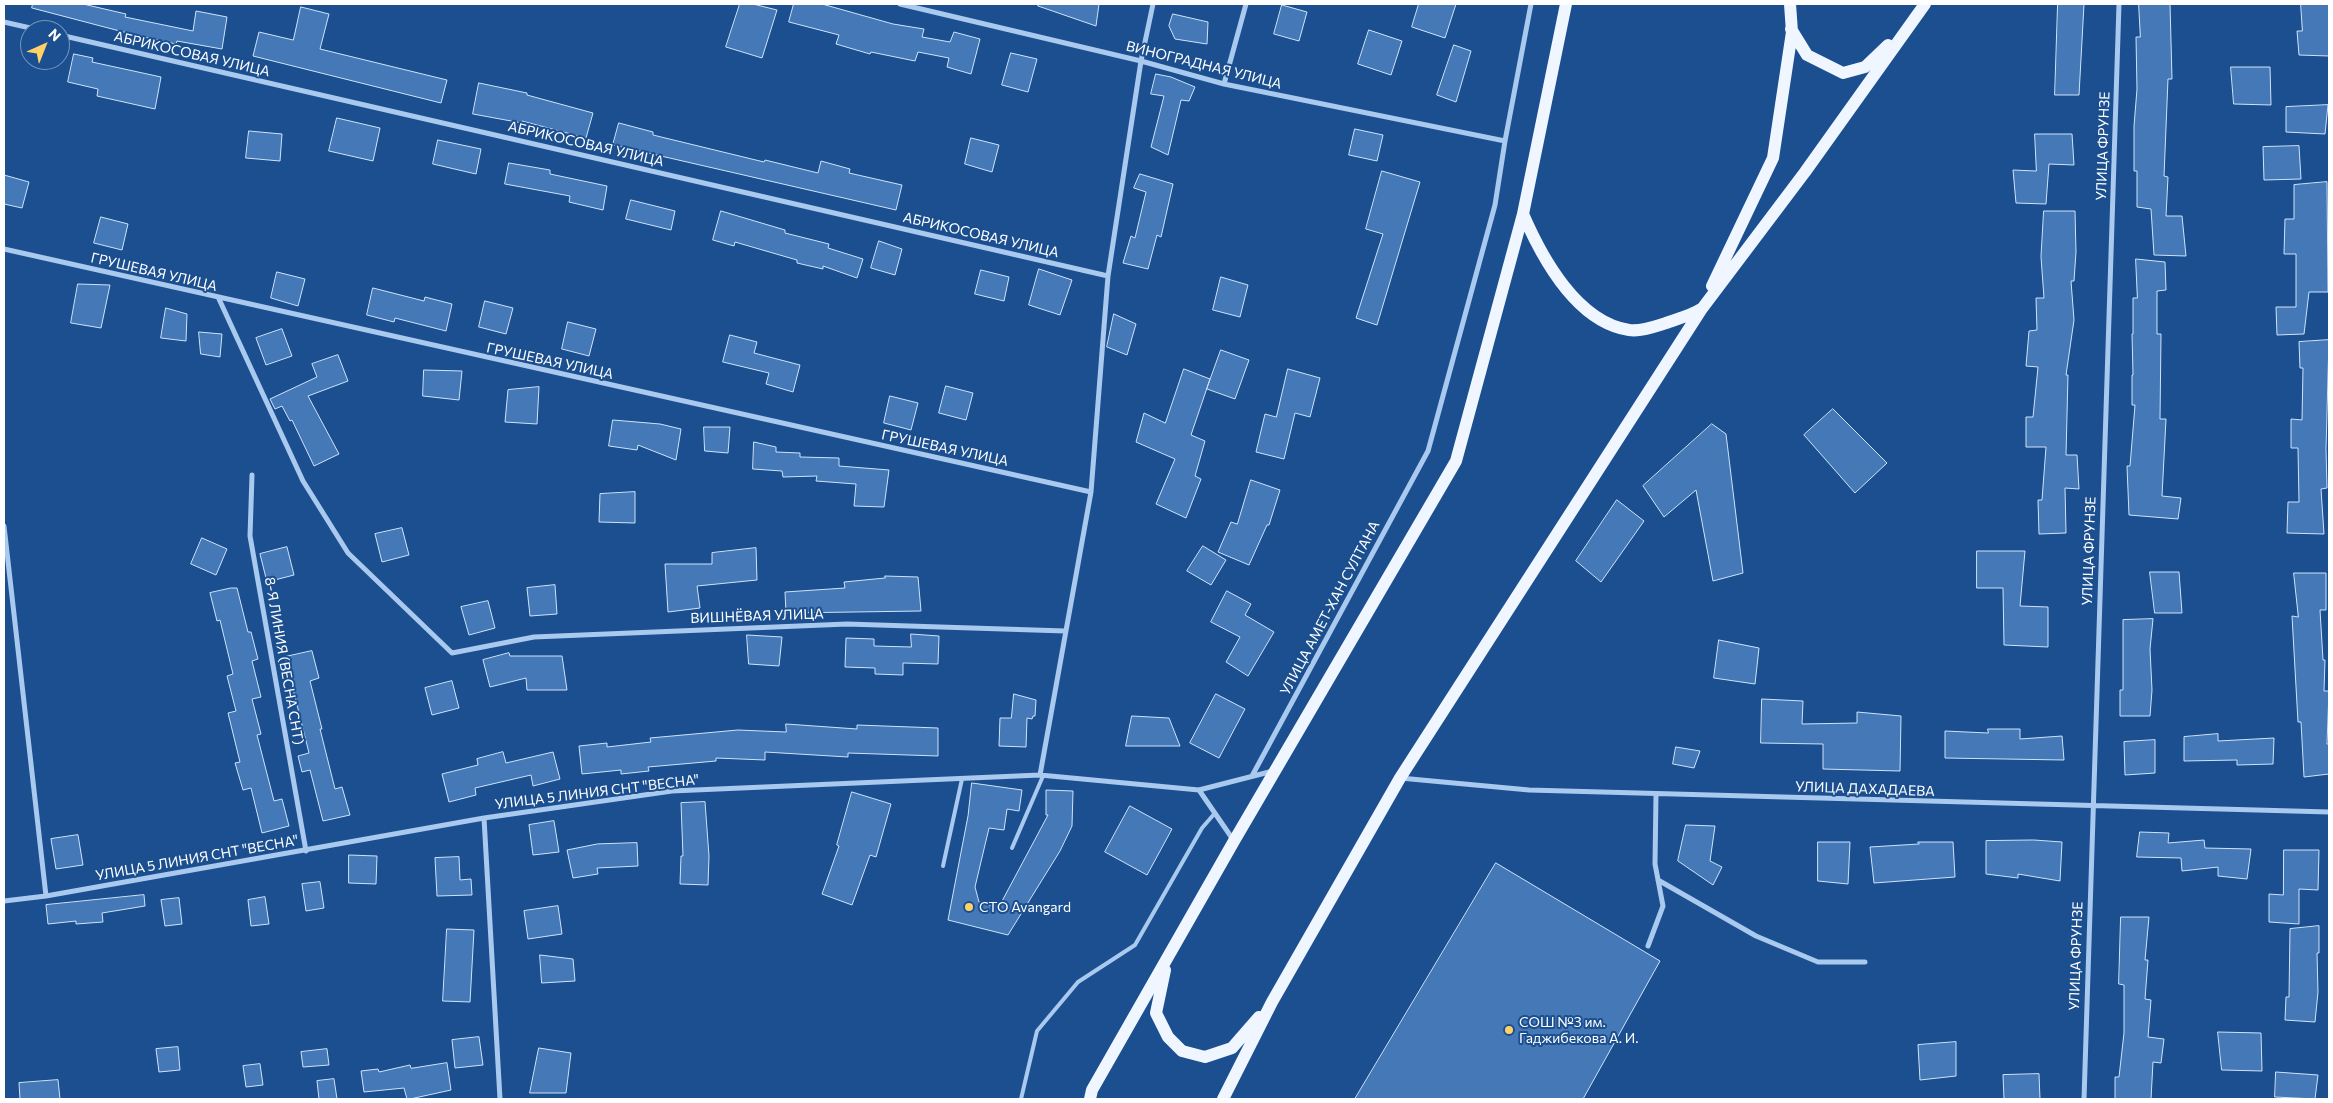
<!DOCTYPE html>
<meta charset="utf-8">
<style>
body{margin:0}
#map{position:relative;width:2333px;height:1103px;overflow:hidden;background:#1b4f8f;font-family:Commissioner,sans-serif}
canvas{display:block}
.frame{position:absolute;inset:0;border:5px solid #fff;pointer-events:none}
.north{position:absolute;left:20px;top:20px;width:50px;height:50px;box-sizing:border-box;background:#1b4f8f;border:1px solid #7695bc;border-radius:50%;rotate:44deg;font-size:14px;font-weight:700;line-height:20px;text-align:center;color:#fff}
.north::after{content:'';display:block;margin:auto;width:18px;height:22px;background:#ffd166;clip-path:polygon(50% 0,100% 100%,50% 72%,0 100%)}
</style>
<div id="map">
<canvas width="2333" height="1103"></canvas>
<div class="frame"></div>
<div class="north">N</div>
</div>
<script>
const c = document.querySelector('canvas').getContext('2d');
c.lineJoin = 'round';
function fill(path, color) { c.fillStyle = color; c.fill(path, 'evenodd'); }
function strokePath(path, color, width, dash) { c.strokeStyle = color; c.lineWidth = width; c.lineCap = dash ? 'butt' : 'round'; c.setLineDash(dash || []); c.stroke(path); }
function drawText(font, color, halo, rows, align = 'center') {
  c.font = font + ' Commissioner,sans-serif'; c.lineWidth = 4; c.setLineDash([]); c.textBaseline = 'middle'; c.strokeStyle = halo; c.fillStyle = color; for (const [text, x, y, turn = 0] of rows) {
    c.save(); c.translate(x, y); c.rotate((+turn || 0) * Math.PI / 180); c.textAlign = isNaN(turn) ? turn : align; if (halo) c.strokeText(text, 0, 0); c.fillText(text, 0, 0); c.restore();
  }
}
const building = new Path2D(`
 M33 4H83L126 14 125 17 193 31 196 11 227 17 222 49 177 41 176 44 135 35 32 8Z
 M740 4H753L777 10 762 58 726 47Z
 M794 4H822L893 24 924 29 922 37 950 42 954 32 980 39 971 74 947 67 949 58 918 52 915 61 871 52 870 54 836 44 839 35 789 22Z
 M1039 4H1099L1096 26 1038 6Z
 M1419 4H1456L1445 38 1412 27Z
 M2058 4H2084L2079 95H2055Z
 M2139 4H2170L2172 79H2168L2164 176 2168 177 2166 216H2182L2186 256 2154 255 2151 209 2137 207V171H2134V126L2137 89 2136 37H2140Z
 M2301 4H2329V56L2299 55 2297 31H2302Z
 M1282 5 1307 12 1299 41 1274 34Z
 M301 7 329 14 320 49 447 80 441 103 253 56 259 32 293 40Z
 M1173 14 1208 22 1207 44 1175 39 1169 26Z
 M1369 30 1402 41 1391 75 1358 64Z
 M1454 45 1471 51 1456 102 1437 95Z
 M1011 53 1037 59 1028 92 1002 85Z
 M74 54 93 58 92 62 161 77 155 109 97 96 98 89 68 82Z
 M2231 67H2270L2271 105 2234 104Z
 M1156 74 1171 77 1195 87 1189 101 1181 100 1168 155 1151 147 1164 96 1151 94Z
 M479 83 527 93V95L593 113 586 138 522 121V123L473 114Z
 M2328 105 2325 134 2286 132V107Z
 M337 118 380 128 373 161 329 151Z
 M619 123 653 132V135L764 162 765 160 818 173 821 161 850 169 849 173 902 185 896 210 613 145Z
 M1355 129 1383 135 1377 161 1349 155Z
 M249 131 282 134 280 161 246 158Z
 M2035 134H2072L2074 165 2049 164 2046 204 2016 203 2013 170 2036 171Z
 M971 138 999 145 992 172 965 164Z
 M438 140 481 149 476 174 433 164Z
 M2299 146 2301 179 2264 180 2263 147Z
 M509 163 550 170V174L607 186 603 210 569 202 570 196 505 184Z
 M1382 171 1420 182 1377 325 1356 318 1383 234 1366 229Z
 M1140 174 1173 184 1161 237 1157 235 1148 269 1123 263 1131 236 1135 238 1146 192 1134 188Z
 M4 175 29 182 22 208 4 204Z
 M2327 182 2328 292H2309L2304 334 2277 335 2276 307H2296V254H2284L2285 219H2294V185Z
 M631 200 675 211 671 230 626 219Z
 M721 211 785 230V233L829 244 828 248 863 259 857 278 823 266V269L797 263V260L735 242 734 246 713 240Z
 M2044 211H2075L2076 252 2074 281H2071L2074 320 2066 375H2068L2066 455H2077L2079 489 2065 488 2066 533 2039 534 2038 500H2042L2046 447H2026V417H2033L2038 367 2026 366 2029 331 2037 330 2036 298H2044L2041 257Z
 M101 217 128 224 122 250 94 243Z
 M879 241 902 249 895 275 871 268Z
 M2136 259 2165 262 2166 290 2157 291V334H2161L2160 419H2166L2162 496 2181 498 2178 519 2129 515 2127 466H2130L2135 405H2132V375H2133L2132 334H2133V298H2137Z
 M1039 269 1072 280 1060 315 1029 305Z
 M981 270 1009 277 1004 301 975 294Z
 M277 272 305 279 298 306 271 298Z
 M1221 277 1248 285 1240 317 1213 310Z
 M78 284 110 285 101 328 71 323Z
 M373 288 424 301 425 297 452 304 446 331 395 318 394 322 367 315Z
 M485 301 513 308 506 334 479 327Z
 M166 308 187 314 186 341 161 338Z
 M1114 314 1136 324 1127 355 1107 347Z
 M568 322 596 329 589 356 562 349Z
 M282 329 292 356 266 365 256 338Z
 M199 332 222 334 220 357 201 354Z
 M730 335 757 342 754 353 800 365 793 392 766 384 769 373 723 362Z
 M2329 340 2326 449 2327 488 2321 489 2324 534 2287 533 2288 502H2299L2298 448H2291V419L2302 420 2303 368H2300L2299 342Z
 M1221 350 1249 360 1235 399 1207 389Z
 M338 355 348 381 308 396 339 454 314 466 292 420 290 421 282 406 275 409 270 399 317 377 312 364Z
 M1184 369 1210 379 1191 435 1205 441 1195 476 1201 479 1186 518 1156 504 1175 459 1136 442 1144 413 1165 423Z
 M1288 369 1320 378 1310 417 1295 413 1284 459 1256 452 1265 414 1276 417Z
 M424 370 462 371 459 400 423 396Z
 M946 386 973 393 966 420 939 413Z
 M539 387 537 424 505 422 508 390Z
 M890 396 918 403 911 430 884 423Z
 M1833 409 1887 463 1855 493 1804 435Z
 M613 420 660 424 681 429 676 460 638 445 637 450 609 446Z
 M1712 424 1726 434 1743 573 1713 581 1696 490 1664 517 1643 486Z
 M704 427H730L728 453 705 451Z
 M754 442 776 447V452L800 453V457L839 458V466L889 470 884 507 854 506 856 484 816 481 817 476 783 477 782 471 753 469Z
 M1251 480 1280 490 1269 525H1267L1249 565 1218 552 1231 522 1237 524Z
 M635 492V523L599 522 600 494Z
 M1617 500 1644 521 1601 582 1576 561Z
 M402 528 409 555 382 562 375 534Z
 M202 538 227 549 216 575 191 564Z
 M1203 546 1226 560 1211 585 1187 571Z
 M287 547 294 575 267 582 260 554Z
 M756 548 757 580 697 586 700 608 668 612 665 564H712V553Z
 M1977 551H2025L2020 606 2048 607V647L2004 645 2003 588H1977Z
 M2150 572H2179L2182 613H2155Z
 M2294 573H2326V610H2320L2323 660H2325L2324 691H2329L2327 744H2329V774L2304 777 2301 722H2298L2292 616 2298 617Z
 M885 576 918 577 921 611 786 613 785 592 845 588 844 582 885 578Z
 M555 585 557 614 530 616 527 588Z
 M231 588H237L248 632H251L258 659 252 661 261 697 252 699 261 734 257 735 274 801 282 799 289 826 262 833 251 788 243 790 235 763 240 762 228 713 236 711 227 676 233 674 220 620 217 621 210 593Z
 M1227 591 1251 604 1245 615 1274 632 1248 676 1226 662 1240 637 1211 622Z
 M488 601 495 628 469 635 461 607Z
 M2153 619 2150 649 2152 690 2150 716H2120V690H2123V620Z
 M911 634 939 636 938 664 903 663V675L875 674V668L845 667 846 638 874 639V646L911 647Z
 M747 635 782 637 779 666 749 664Z
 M1719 640 1759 648 1755 684 1714 678Z
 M312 651 319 678 310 681 322 729H320L335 789 342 787 350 815 323 821 310 770 302 772 298 756 309 753 285 657Z
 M509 653 510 656H562L567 690H527L526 678 490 687 483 660Z
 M452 681 459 708 432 715 425 688Z
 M1014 694 1036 700 1035 716H1033L1032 719 1027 718 1026 747 999 746 1000 718H1011Z
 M1216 694 1245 709 1219 758 1190 743Z
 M1762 699 1803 701 1802 724 1857 723V712L1901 716 1900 771 1823 769V744L1761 743Z
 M1132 716 1169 718 1180 746H1126Z
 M786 724 857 729V725L938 728V756L848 753V757L765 752V760L716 758V761L648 767 649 771 621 774V770L582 774 579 746 607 743V747L651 742 650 738 738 730 786 732Z
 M1988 729H2020V739L2062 736 2064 760 1945 758V731L1988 733Z
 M2218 734V741L2274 738 2273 764 2237 765V760L2184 761V737Z
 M2155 740V773L2125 775 2124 742Z
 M1676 747 1700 751 1694 768 1673 764Z
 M503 752 506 763 553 752 560 779 533 786 531 775 475 788 476 795 449 802 442 774 478 765 477 759Z
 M972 783 1022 790 1019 811 1007 809 1004 830 989 828 975 887 979 902 992 906 1001 903 1048 815H1046V790L1073 791 1072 826 1060 851 1008 935 948 920 968 816Z
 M852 792 891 804 876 857 870 855 852 905 822 894 839 846 837 845Z
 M705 802 709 856 708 885 680 884 681 856H683L681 803Z
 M1130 806 1172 829 1147 875 1105 852Z
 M554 821 559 852 533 855 529 825Z
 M1686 825 1715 826 1710 861 1722 867 1713 885 1678 861Z
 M2140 832 2169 833 2168 843 2204 840 2205 848 2251 849 2247 879 2218 876V867L2182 871 2181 858 2137 857Z
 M78 835 83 865 56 869 51 839Z
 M2034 840 2062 842 2060 881 2018 874V878L1986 874V841Z
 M1818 842H1850L1848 884 1818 881Z
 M1918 842H1953L1955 877 1874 883 1870 847 1919 844Z
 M637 843 638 866 597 868 598 874 573 878 567 850 597 844Z
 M2284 850H2319L2318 890 2299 889V924L2269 922V894L2283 895Z
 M349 855 377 856 376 884 349 883Z
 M459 857 460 880 471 879 472 895 437 896 435 858Z
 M1496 863 1660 961 1583 1099H1355Z
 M320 882 324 908 306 911 302 884Z
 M144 895 145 906 102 913 103 922 76 924V921L48 924 46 905Z
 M265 897 269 924 251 926 248 900Z
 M179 898 182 924 165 926 161 900Z
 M558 906 562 934 528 939 524 911Z
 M2121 917H2149L2145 960H2148L2145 999 2151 1000 2148 1037 2164 1039 2161 1063 2153 1062 2151 1099H2115V1077H2119L2124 1033V985L2119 984Z
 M2319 926V953H2317L2318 992 2315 1022 2285 1020 2286 997H2289L2290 929Z
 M447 929 474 930 470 1002 443 1001Z
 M540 955 573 959 575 981 542 983Z
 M2218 1032 2261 1033 2262 1071 2222 1070Z
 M479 1037 483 1065 455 1068 452 1040Z
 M1956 1042V1076L1920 1080 1918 1045Z
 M178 1047 180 1070 159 1072 156 1049Z
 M539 1048 571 1053 566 1093H530Z
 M327 1049 329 1065 303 1067 301 1052Z
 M447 1063 451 1090 410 1099H407L404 1088 364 1092 361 1071 378 1069 379 1072 410 1065 411 1068Z
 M260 1064 263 1085 246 1087 243 1066Z
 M2276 1072 2318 1075 2315 1099 2275 1097Z
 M2039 1074 2040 1099H2004L2003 1075Z
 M334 1079 337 1099H319L317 1081Z
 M58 1080 60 1099H20L19 1083Z`);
const service = new Path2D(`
 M1012 848 1043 776
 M943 866 962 779
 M1021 1099 1037 1031 1078 982 1135 945 1202 828 1215 813`);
const minor = new Path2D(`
 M900 4 1141 61 1224 84 1505 141
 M4 22 39 30
 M60 35 1108 276
 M1224 84 1246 4
 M4 249 1091 492
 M219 299 303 481 348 553 452 653 534 637 847 624 1065 631
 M252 475 250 536 306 851
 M4 526 46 896
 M1040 775 1091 492 1108 276 1141 61 1153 4
 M1252 776 1428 451 1495 205 1505 141 1531 4
 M1400 778 1529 790 2329 812
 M1199 790 1234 841
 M484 818 500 1099
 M1658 880 1756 936 1818 962H1865
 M4 901 46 896 484 818 672 791 1040 775 1199 790 1273 771
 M1648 946 1663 906 1655 864 1656 794
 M2084 1099 2119 4`);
const primary = new Path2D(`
 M1791 29 1807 55 1843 73 1865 67 1888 45
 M1523 214C1542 258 1577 322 1629 330 1641 332 1656 326 1666 323 1677 319 1692 315 1701 309
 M1712 286 1773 158 1792 32 1790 4
 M1165 970 1156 1013 1168 1037 1182 1051 1205 1057 1232 1048 1259 1017
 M1090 1099 1092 1090 1234 841 1456 461 1523 214 1566 4
 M1223 1099 1272 1002 1400 778 1701 310 1805 172 1925 4`);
const markers = [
 [969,907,5,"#ffd166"],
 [1509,1030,5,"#ffd166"]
];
const streetNames = [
 ["АБРИКОСОВАЯ УЛИЦА",192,54,13],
 ["ВИНОГРАДНАЯ УЛИЦА",1204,65,14],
 ["АБРИКОСОВАЯ УЛИЦА",586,144,13],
 ["УЛИЦА ФРУНЗЕ",2103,146,-88],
 ["АБРИКОСОВАЯ УЛИЦА",981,235,13],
 ["ГРУШЕВАЯ УЛИЦА",154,272,13],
 ["ГРУШЕВАЯ УЛИЦА",550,361,12],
 ["ГРУШЕВАЯ УЛИЦА",945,448,12],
 ["УЛИЦА ФРУНЗЕ",2089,551,-88],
 ["УЛИЦА АМЕТ-ХАН СУЛТАНА",1330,608,-62],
 ["ВИШНЁВАЯ УЛИЦА",757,616,-2],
 ["8-Я ЛИНИЯ (ВЕСНА СНТ)",284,661,80],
 ["УЛИЦА ДАХАДАЕВА",1865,789,2],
 ["УЛИЦА 5 ЛИНИЯ СНТ \"ВЕСНА\"",597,792,-7],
 ["УЛИЦА 5 ЛИНИЯ СНТ \"ВЕСНА\"",197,858,-10],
 ["УЛИЦА ФРУНЗЕ",2076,956,-88]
];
const poiNames = [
 ["СТО Avangard",979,907],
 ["СОШ №3 им.",1519,1022],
 ["Гаджибекова А. И.",1519,1038]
];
fill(building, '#4478b7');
strokePath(building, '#cfe3fa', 1);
strokePath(service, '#a9c9ee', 4);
strokePath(minor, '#a9c9ee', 5);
strokePath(primary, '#f0f6ff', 12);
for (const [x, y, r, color] of markers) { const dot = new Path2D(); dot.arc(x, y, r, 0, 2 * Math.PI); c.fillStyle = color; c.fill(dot); strokePath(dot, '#1b4f8f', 2); }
drawText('14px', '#fff', '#1b4f8f', streetNames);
drawText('14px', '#fff', '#1b4f8f', poiNames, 'left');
</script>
